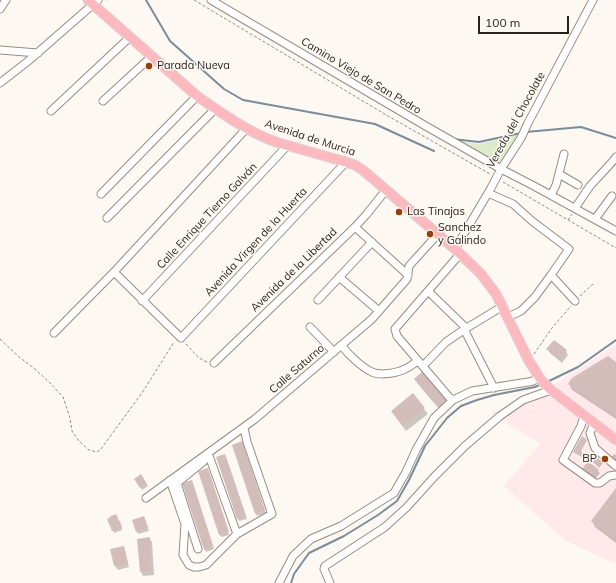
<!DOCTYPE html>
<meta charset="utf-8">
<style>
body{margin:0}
#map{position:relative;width:616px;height:583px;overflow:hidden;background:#fdf8f2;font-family:Mulish,sans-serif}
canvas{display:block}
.scale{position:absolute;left:478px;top:16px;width:91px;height:18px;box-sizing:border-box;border:2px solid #28231e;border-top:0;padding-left:5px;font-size:12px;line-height:14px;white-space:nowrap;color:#28231e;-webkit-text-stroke:3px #fdf8f2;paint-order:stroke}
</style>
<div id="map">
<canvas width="616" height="583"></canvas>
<div class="scale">100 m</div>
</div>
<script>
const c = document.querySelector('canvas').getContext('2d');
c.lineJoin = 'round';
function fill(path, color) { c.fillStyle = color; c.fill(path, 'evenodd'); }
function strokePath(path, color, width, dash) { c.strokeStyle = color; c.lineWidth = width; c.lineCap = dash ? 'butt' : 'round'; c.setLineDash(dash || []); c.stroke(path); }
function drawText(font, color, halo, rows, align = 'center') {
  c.font = font + ' Mulish,sans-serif'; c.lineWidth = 3; c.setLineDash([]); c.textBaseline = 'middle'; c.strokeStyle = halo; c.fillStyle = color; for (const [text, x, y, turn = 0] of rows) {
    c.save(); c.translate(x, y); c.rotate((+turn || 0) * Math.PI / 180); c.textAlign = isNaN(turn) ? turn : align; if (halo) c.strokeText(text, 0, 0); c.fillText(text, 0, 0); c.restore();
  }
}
const industrial = new Path2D(`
 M616 345V562L615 564 565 540 504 486 540 444 491 413 532 399 609 349Z`);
const green = new Path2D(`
 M520 134 498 167 451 140 479 144Z`);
const shadow = new Path2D(`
 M548 349 566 351 568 355 562 363 550 353Z
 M616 363V419L572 390 569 384Z
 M417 383 446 401 448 405 441 411Z
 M413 395 428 414 406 431 392 412Z
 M233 445H243L266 513 257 516 256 514Z
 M217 457H226L247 519 239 521 238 519Z
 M588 463 598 471 600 473 595 479 585 471 584 469Z
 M200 472H209L229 535 222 537 220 535Z
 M141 476 148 486 142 490 136 479Z
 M193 484 214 549 206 552 205 550Z
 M616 489V543L595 527 592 521Z
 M145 519 149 531 138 534 133 521Z
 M121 524 122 530 114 533 113 530Z
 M149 538 152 542 154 575 143 576 141 572Z
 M123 547 125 551 129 567 118 570 115 566 111 550Z`);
const stream = new Path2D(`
 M146 0 170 41 224 89 243 100 375 124 434 151
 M526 132 581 127 616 138
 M453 139 479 142 521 133
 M547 382 578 367 616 340
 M291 583 294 574 309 553 344 536 378 515 397 501 409 480 425 446 447 418 461 406 477 400 494 395 535 387 541 384`);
const building = new Path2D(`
 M554 340 567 350 560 360 546 349Z
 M608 356 616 362V417L568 384 572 378Z
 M423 371 447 400 438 407 414 379Z
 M413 393 425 408 403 426 391 411Z
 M582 436 587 440 581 451 584 454 582 457 573 452Z
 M242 441 265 510 255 514 232 445Z
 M225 454 246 516 237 519 216 457Z
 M614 454 616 455V463L614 462 610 467 604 462 599 468 591 460 595 455 600 460 604 455 610 459Z
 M588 461 599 470 594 477 582 469Z
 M208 468 229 532 219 535 198 471Z
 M141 474 147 484 140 488 134 479Z
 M192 480 213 546 204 550 182 483Z
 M616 488V541L591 521Z
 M116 514 119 521H120L122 528 112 531 107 519 110 518 109 517Z
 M144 516 148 528 136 532 132 520Z
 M150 537 152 571 140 572 137 539Z
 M124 546 128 563 114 566 110 549Z`);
const path = new Path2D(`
 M194 0 388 116 490 174
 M503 182 616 248
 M568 220 572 214
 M580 296 593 284
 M0 339 19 357 35 369 50 383 63 397 70 418 72 431 79 441 89 450 97 452 101 449 144 390 174 342
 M186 344C193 351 198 359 207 362
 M534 354 552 328 571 306`);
const minor = new Path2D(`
 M211 0 424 125 501 169 534 186 616 231
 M0 9 6 0
 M0 50 38 53
 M0 83 27 62 98 0
 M103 101 152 56
 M51 111 130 37
 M559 174 578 185
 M488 193 513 204 532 221 569 249 551 275 535 297 521 311 508 317
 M101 194 197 96
 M551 195 556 185 564 154
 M575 208 590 186 613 161 616 157
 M107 218 215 109
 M595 219 612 196
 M355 227 408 275
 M455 249 491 188 501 169 521 138 528 123 593 0
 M114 272 181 338 346 162
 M551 275 575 301
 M339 277 379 311
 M428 291 464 326 466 333 494 388
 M318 300 372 242
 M142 301 287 146
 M310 327 334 352
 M54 333 114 272 246 129
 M341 345C348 354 361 367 372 372 380 376 397 373 405 369 410 367 414 363 418 361
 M214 363 355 227 366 215 386 190
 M423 366 446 342 465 329 503 306
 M453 400 449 397 397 336 395 329 460 254
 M584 416 581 426 563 460 595 483H600L609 476 616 475
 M594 423 590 433 595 448 616 466
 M208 453 237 534
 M170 480 185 524 183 555 189 565 194 567H199L206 565 237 534 272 514 247 442 244 428
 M146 498 255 419 372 319 407 279 409 266 438 234
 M198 549 177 483 204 461
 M279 583 293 556 311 539 341 526 394 493 406 472 416 450 434 418 453 400 472 391 528 382 533 381 539 377
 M330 583 324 569 325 566 385 527 407 507 435 476 465 446 500 416 523 400 551 390`);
const major = new Path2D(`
 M88 0 197 96C223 114 249 133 279 143L346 162 355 165 364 171 455 249 481 274 496 294 529 361 541 380 551 390 616 440`);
const markers = [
 [149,66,4,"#9f3c04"],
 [399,212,4,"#9f3c04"],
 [430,234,4,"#9f3c04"],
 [605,459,4,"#9f3c04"]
];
const poiNames = [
 ["Parada Nueva",157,66],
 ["Las Tinajas",407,212],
 ["Sanchez",438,228],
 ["y Galindo",438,241],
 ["BP",597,459,"right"]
];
const streetNames = [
 ["Camino Viejo de San Pedro",361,76,31],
 ["Vereda del Chocolate",516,120,-61],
 ["Avenida de Murcia",310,138,18],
 ["Calle Enrique Tierno Galván",207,216,-47],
 ["Avenida Virgen de la Huerta",256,242,-47],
 ["Avenida de la Libertad",294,270,-44],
 ["Calle Saturno",297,369,-41]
];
fill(industrial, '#ffe9eb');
fill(green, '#ddebcb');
fill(shadow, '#0003');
strokePath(stream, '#788e9c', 2);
fill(building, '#d2bdbb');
strokePath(minor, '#988c7f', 9);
strokePath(major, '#d8d7d6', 11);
strokePath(path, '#928d87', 1, [3, 2]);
strokePath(minor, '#fff', 7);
strokePath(major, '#feb8be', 9);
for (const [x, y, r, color] of markers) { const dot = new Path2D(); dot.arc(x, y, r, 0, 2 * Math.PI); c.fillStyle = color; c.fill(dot); strokePath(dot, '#fdf8f2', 1.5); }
drawText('11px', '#28231e', '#fdf8f2', poiNames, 'left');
drawText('11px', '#28231e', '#fdf8f2', streetNames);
</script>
